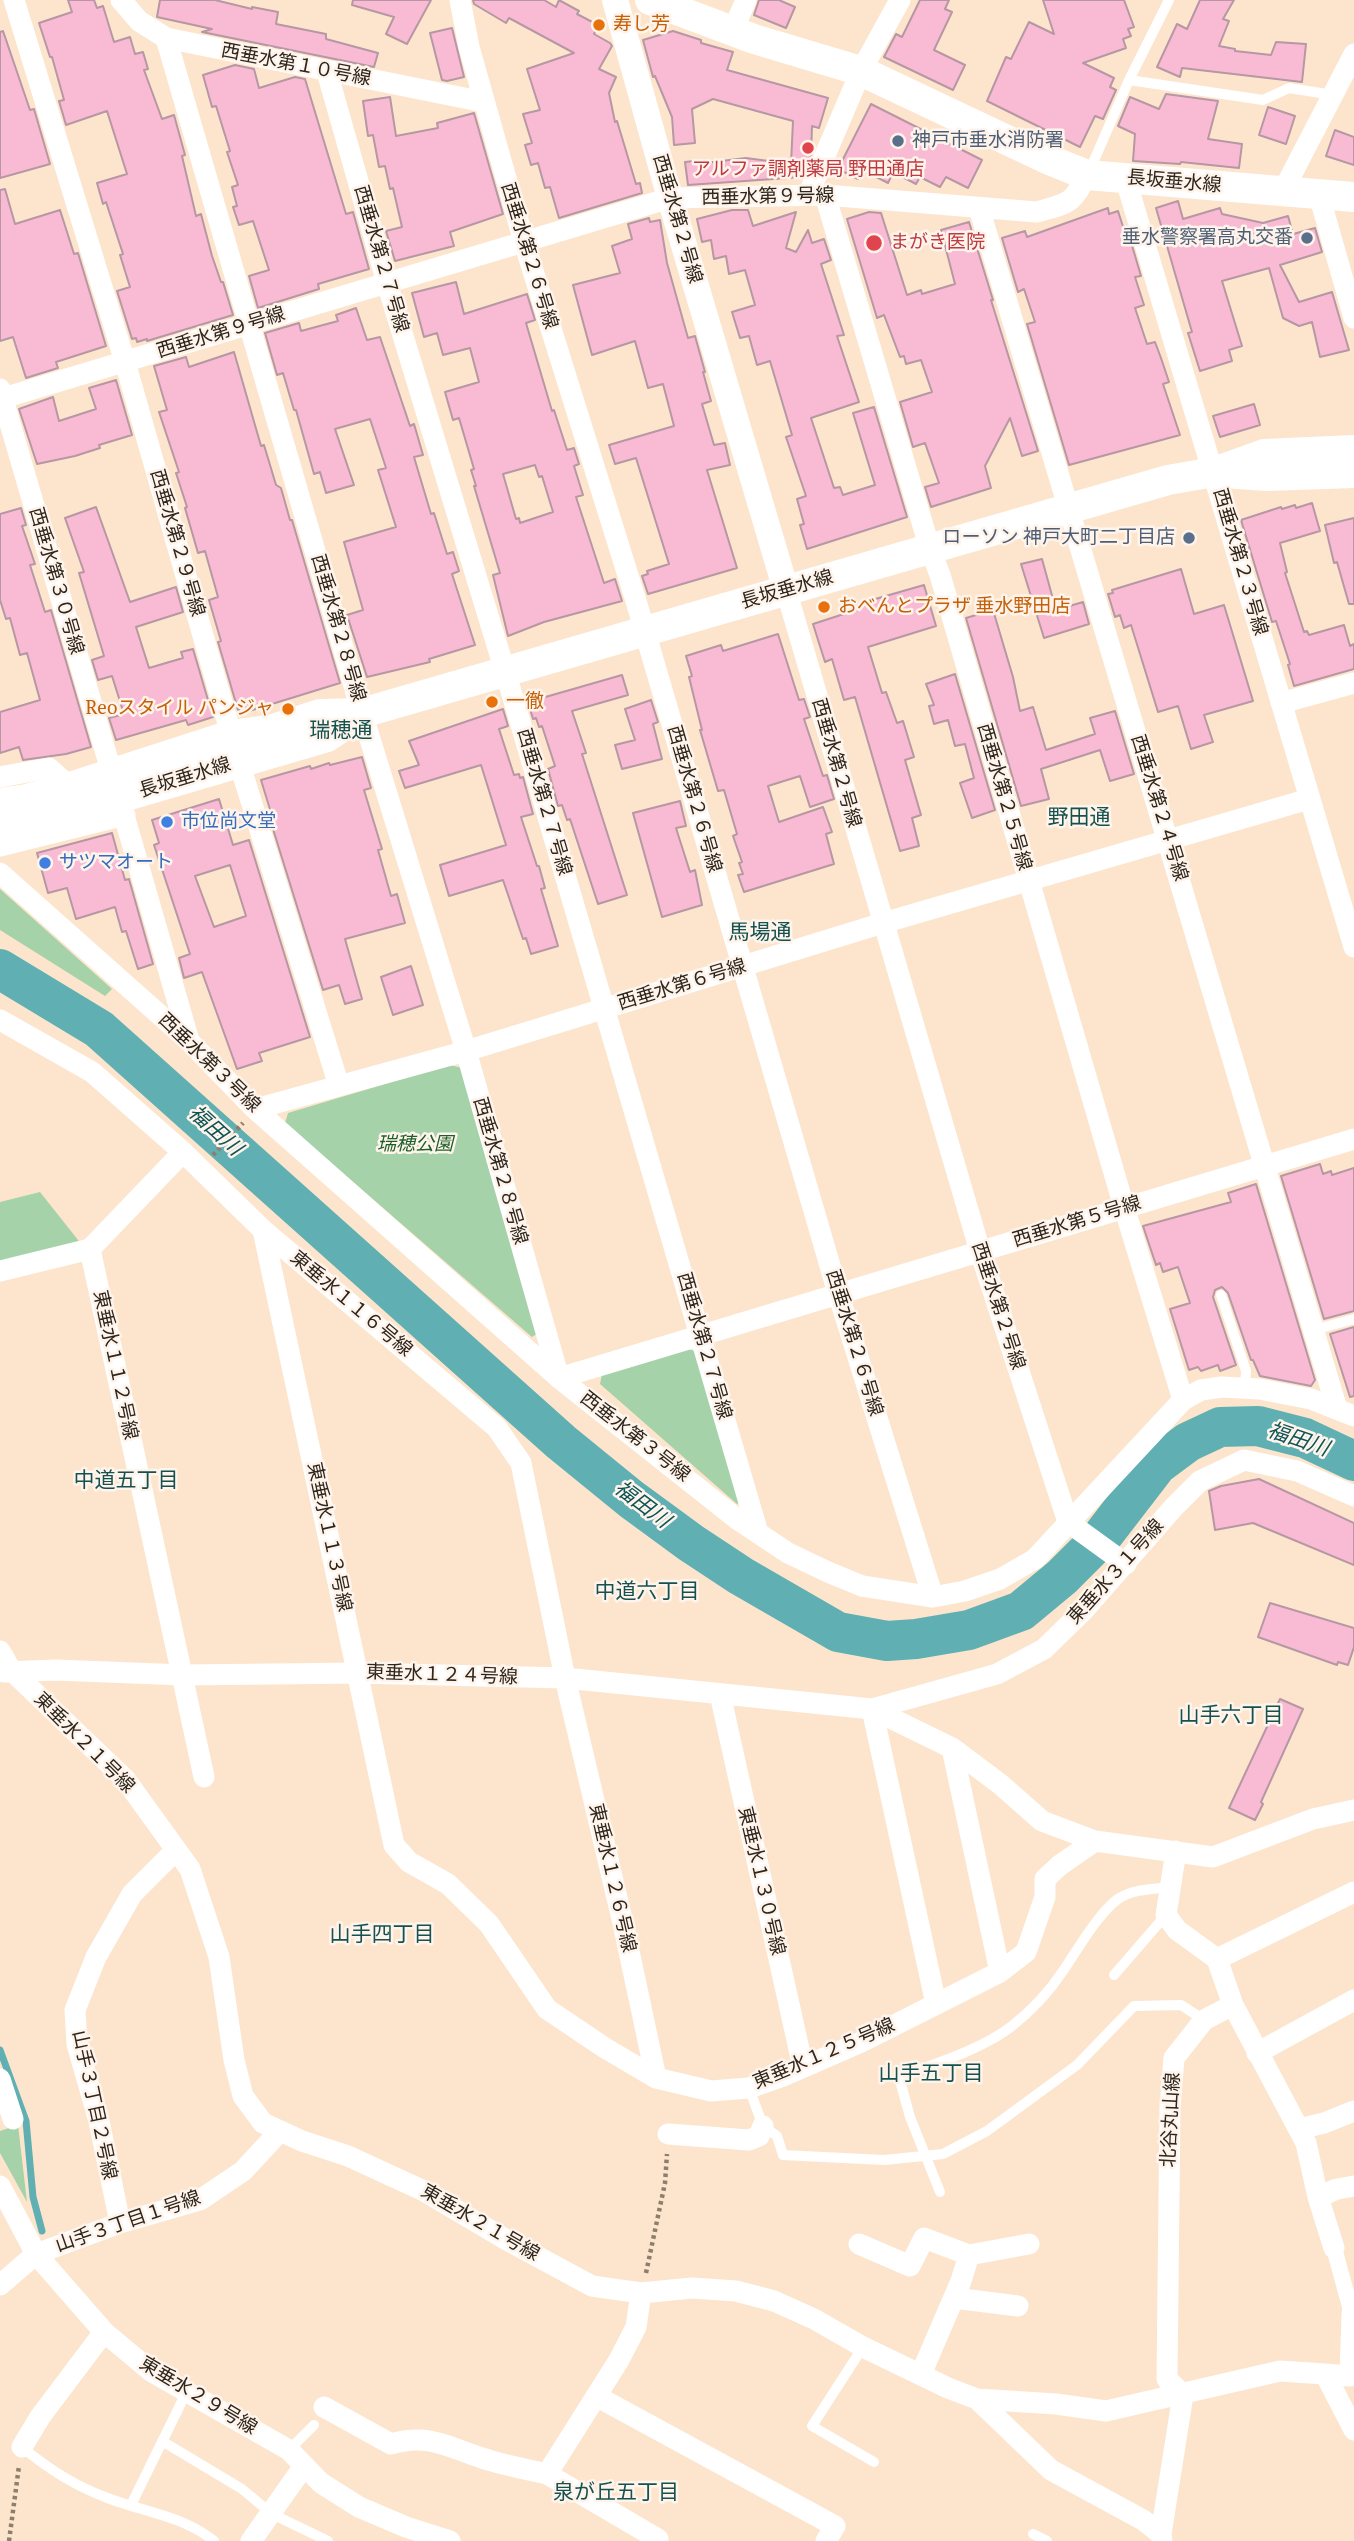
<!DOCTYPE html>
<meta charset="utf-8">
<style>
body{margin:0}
canvas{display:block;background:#fce5cc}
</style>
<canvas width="1354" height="2541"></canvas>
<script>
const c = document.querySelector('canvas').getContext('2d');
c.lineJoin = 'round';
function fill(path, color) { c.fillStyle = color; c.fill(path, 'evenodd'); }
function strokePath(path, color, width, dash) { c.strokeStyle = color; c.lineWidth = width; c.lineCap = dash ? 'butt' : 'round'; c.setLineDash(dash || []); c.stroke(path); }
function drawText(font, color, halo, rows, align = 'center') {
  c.font = font + ' "PT Serif","Noto Sans JP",serif'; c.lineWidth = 5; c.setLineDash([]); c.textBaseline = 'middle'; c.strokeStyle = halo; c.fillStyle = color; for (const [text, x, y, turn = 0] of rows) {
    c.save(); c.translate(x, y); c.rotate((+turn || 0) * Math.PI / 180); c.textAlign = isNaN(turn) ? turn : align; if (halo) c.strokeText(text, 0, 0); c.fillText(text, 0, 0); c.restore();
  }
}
const green = new Path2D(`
 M0 889 112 989 105 996 0 930Z
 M449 1065 463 1068 538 1333 532 1337 285 1123 288 1113Z
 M40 1192 82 1245 0 1265V1202Z
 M685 1348 698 1352 743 1501 737 1504 600 1384 602 1374Z
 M18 2125 27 2202 0 2153V2131Z`);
const stream = new Path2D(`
 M0 2050 26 2121 33 2197 42 2231`);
const river = new Path2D(`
 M0 969 99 1029 561 1442 631 1499 691 1543 741 1576 838 1632 887 1641 916 1639 969 1630 1021 1611 1062 1577 1100 1539 1157 1465 1188 1442 1220 1427 1258 1426 1305 1438 1354 1461`);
const building = new Path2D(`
 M68 0H94L97 8 103 6 114 42 130 37 135 54 143 52 148 69 144 70 162 119 174 115 185 155 182 156 196 216 201 214 212 256 221 282H223L233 315 147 341V339L137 342 136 338 132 339 117 291 130 287 120 255 123 254 106 202 103 204 97 183 127 174 107 111 66 125 59 101 64 100 52 57H50L39 23 72 12Z
 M160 0H215L252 9V7L278 12 276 24 326 34V39L378 53 374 67 202 32 212 29 157 17Z
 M353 0H431L407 44 386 34 394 17 352 5Z
 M473 0H544L556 7 559 0 579 11 577 14 598 25 594 34 610 43 612 46 599 69 616 77 609 93 615 122 617 121 636 184 640 183 642 193 559 218 550 187 545 188 538 163 531 165 525 145 532 143 523 114 540 110 527 69 574 53 509 18 506 23 474 4Z
 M759 0H779L795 7 786 28 754 15Z
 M920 0H949L945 9 952 12 934 50 965 65 953 90 884 57 896 34 902 37Z
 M1043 0H1124L1134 27 1128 29 1131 36 1123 39 1126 48 1083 63 1114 78 1110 87 1116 90 1103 119 1095 116 1080 147 987 101 1006 57 1011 59 1029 22 1054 34Z
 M1200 0H1234L1223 19 1229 21 1219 46 1235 49V51L1271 55 1276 42 1306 44 1302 82 1182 68 1180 77 1157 67 1177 24 1187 29Z
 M452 28 464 77 447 81 442 80 430 33Z
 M3 31 30 110 34 109 50 164 0 178V32Z
 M673 31 701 40V43L733 52 727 70 828 98 819 128 812 126 811 155 802 177 688 185 685 162 704 160 705 163 746 158 791 164 793 121 713 99 692 109 695 143 674 145 672 117 655 76 653 77 643 40Z
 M235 65 254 69 259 88 295 77 305 79 346 214 353 212 369 269 318 284 319 289 258 308 249 276 269 270 253 221 239 225 233 207 237 206 232 187 238 185 227 152 230 151 216 106 212 107 203 75Z
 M1166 94 1218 101 1208 139 1242 144 1239 168 1181 162 1180 164 1133 161 1135 134 1118 126 1130 97 1159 109Z
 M390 97 396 136 438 128 437 123 474 113 503 214 450 232 454 246 395 261 386 231 402 227 393 188 390 189 385 166 379 167 373 135 368 136 363 101Z
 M871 104 982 160 968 188 946 177 940 187 920 177 916 184 893 172 888 183 863 170 858 179 838 169Z
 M1268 107 1295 116 1286 144 1259 135Z
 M1335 130 1354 137V165L1326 156Z
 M5 189 15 224 60 210 74 254 78 253 106 346 56 362 58 368 26 378 13 337 0 341V190Z
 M1178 201 1183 219 1220 208 1222 214 1263 223 1288 216 1293 234 1315 228 1322 252 1280 265 1299 302 1332 292 1349 350 1320 357 1312 322 1299 326 1283 318 1269 268 1222 281 1242 346 1229 350 1232 361 1200 371 1188 333 1192 332 1156 208Z
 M1108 208 1109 214 1118 211 1125 233 1128 232 1141 276 1135 277 1144 305 1135 308 1147 344 1155 342 1161 358 1169 382 1163 384 1180 435 1069 465 1027 324 1035 322 1024 289 1018 292 1002 238 1025 231 1027 237Z
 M732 210H748L753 226 796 212 786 248 796 252 808 230 812 243 824 239 831 260 821 264 844 335 837 336 859 402 811 418 834 488 840 487 843 495 875 485 853 413 874 407 907 517 807 549 800 525 804 524 797 499 806 496 786 437 792 435 770 361 757 365 749 336 740 338 732 312 755 305 745 270 729 274 726 256 714 259 711 240 702 242 697 219Z
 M869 212 881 213 907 295 921 290 922 294 955 284 941 230 969 222 993 300H991L1038 451 1022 456 1010 418 985 466 991 488 931 507 925 487 939 483 925 443 913 447 900 402 932 392 921 360 906 364 904 356 900 357 884 315 877 318 847 219Z
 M649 218 650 222 660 220 667 263 688 338 695 336 705 372H703L711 401 702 404 714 445 725 443 730 465 707 470 737 568 648 594 642 576 648 574 647 571 669 564 636 458 615 464 609 445 674 426 663 384 648 388 635 341 592 355 573 285 620 273 612 246 632 239 628 224Z
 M456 282 464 314 527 294 535 320 526 323 552 411 554 410 567 450 574 448 579 464 574 466 583 495 576 497 604 583 615 579 622 601 544 622 508 636 493 575 500 573 474 486H476L471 470 474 469 459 418 453 420 445 392 479 382 470 348 443 355 437 333 424 337 412 293ZM535 465 539 477 542 476 553 512 520 523 519 518 516 519 503 474Z
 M356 308 367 340 380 337 410 426 414 424 423 455 414 457 431 514 434 513 447 554 453 552 459 571 452 574 475 645 429 659 430 662 367 677 347 615 363 610 344 542 396 527 378 470 386 468 370 419 335 429 354 485 326 493 320 472 314 474 296 410H294L283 373 277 375 265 333 299 323 301 331 338 321 336 315Z
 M234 352 261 446 264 445 276 485 281 488 290 520H292L340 683 246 712 245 708 238 710 218 642 221 641 209 600 218 597 205 551 198 553 185 508 187 507 176 473 179 472 159 412 167 410 154 366 186 357 189 367Z
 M116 380 132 435 99 445 100 448 75 456 37 464 19 409 53 397 59 421 96 409 89 388Z
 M1254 404 1260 425 1220 437 1213 416Z
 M1312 503 1320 531 1280 543 1287 572 1285 573 1304 632 1307 631 1309 635 1344 625 1350 646 1354 644V669L1294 686 1288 665 1290 664 1276 621 1272 622 1241 520 1281 507 1282 509 1295 505 1296 508Z
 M96 507 130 602 176 587 183 612 136 627 149 668 183 658 181 652 193 649 213 717 188 725 186 720 116 740 109 718 124 714 112 676 98 680 92 660 104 656 79 573 84 572 65 518Z
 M21 508 26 525 22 526 35 564 30 565 45 612 51 610 91 747 66 754 23 760 19 747 0 753V712L40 700 27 653 20 655 10 618 6 619 0 600V514Z
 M1354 518V604H1349L1337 562 1334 563 1325 525Z
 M1042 559 1056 610 1083 602 1089 624 1044 638 1021 564Z
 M1181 569 1194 614 1224 605 1253 701 1204 715 1213 742 1191 749 1178 706 1158 712 1131 625 1124 628 1120 615 1115 617 1108 594 1113 593 1112 590Z
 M924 585 936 626 868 647 882 693 886 692 897 723 903 721 914 757 905 760 921 815 912 818 919 846 900 851 855 697 844 700 832 659 825 662 813 624 853 611 851 606Z
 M993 610 1013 677 1020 711 1033 707 1046 750 1095 734 1090 718 1115 711 1134 774 1110 781 1100 750 1041 769 1049 799 1021 806 966 618Z
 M778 634 799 700 804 699 810 717 804 719 823 776 827 775 834 799 810 807 800 776 768 786 779 822 823 807 832 832 826 834 834 864 744 892 738 875 743 874 739 863 742 862 733 836 737 834 724 790 718 791 700 730H702L689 677 692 676 686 656 721 645 723 651Z
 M955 674 995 810 972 818 960 783 974 778 965 744 955 746 948 720 934 724 929 706 934 705 926 684Z
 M622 675 628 695 572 711 586 753 582 754 627 895 598 904 570 819 567 820 562 805 558 806 548 769 555 766 542 726 539 727 536 718 533 719 528 702Z
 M651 700 658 722 653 724 662 759 622 769 615 745 635 740 625 709Z
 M503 709 508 726 499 729 514 775 519 774 520 778 523 777 533 814 521 817 537 866H539L545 888 541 889 558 946 531 954 526 938 523 939 503 880 449 896 440 865 506 845 481 765 405 788 399 771 419 765 409 741Z
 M362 757 371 788 364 790 382 849 378 850 391 896 397 894 405 923 345 939 362 999 345 1004 339 985 323 990 273 829H276L261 780 310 766 311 769 329 763 330 765Z
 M219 799 233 845 249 840 310 1037 259 1053 262 1061 237 1069 202 972 184 978 179 958 190 954 154 845 159 843 152 820ZM230 865 246 916 214 927 195 876Z
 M680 801 686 826 676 828 690 872 695 870 702 905 662 917 633 813Z
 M112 833 125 880 129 879 153 964 138 969 126 931 122 932 115 907 76 919 67 888 48 893 37 853Z
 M411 966 423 1005 393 1015 381 977Z
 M1320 1164 1323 1174 1331 1171 1332 1175 1354 1168V1311L1324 1319 1281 1176Z
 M1256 1184 1315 1380 1311 1386 1260 1376 1253 1360H1251L1228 1293 1222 1287 1215 1290 1213 1297 1236 1365 1220 1371 1218 1365 1201 1371 1198 1367 1189 1370 1170 1309 1190 1303 1178 1267 1163 1272 1160 1263 1156 1265 1143 1226 1231 1202 1228 1193Z
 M1354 1327V1396L1350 1397 1330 1334Z
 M1259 1479 1354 1523V1565L1253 1523 1215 1530 1209 1491 1221 1486Z
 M1270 1603 1354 1628V1647L1348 1665 1338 1662 1337 1665 1258 1637Z
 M1280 1699 1303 1709 1261 1802 1263 1804 1255 1820 1229 1808Z`);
const path = new Path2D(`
 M213 1155 243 1123
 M646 2273 665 2183 667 2154
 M9 2541 19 2466`);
const service = new Path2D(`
 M1129 80 1263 100 1289 88 1333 95
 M1089 172 1129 80 1169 0
 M1221 1295 1246 1371 1245 1388
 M1313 1330 1354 1319
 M1114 1975 1166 1915
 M749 2088 763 2126 777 2136 783 2155 884 2160 943 2154 987 2131 1077 2065 1134 2006 1181 2005 1204 2020
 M940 2192 910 2117 899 2077C934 2064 983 2049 1012 2026 1031 2011 1049 1992 1063 1971 1076 1952 1099 1912 1118 1899 1133 1889 1153 1889 1170 1887
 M863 2347 812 2426 874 2462
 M162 2441 242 2489 272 2514 328 2541
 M22 2447C47 2468 73 2485 105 2497 142 2512 182 2515 214 2541
 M289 2450 314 2425
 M131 2505 186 2393
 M1033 2534 1047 2541`);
const pedestrian = new Path2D(`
 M1334 2248 1352 2314`);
const minor = new Path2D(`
 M14 0 125 362 239 762 339 1086
 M121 0 139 21 166 38 484 102
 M460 0 469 47 524 242 636 601 838 1293 933 1597
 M733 30 746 0
 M166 38 362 713 466 1051 559 1378 1354 1139
 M327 72 387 283 514 701 758 1533
 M1125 177 1354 947
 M1283 191 1354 54
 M808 195 861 71 900 0
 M825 195 930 549 940 575 1124 1207 1183 1400
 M1319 195 1354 318
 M979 208 1337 1409
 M0 389 112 774
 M0 399 670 198 825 195 1037 212C1068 203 1072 205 1087 175
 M786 590 980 1251 1068 1522 1126 1564
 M1281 703 1354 683
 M0 777 49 768 70 787
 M119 798 189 1041
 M0 846 125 815
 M0 873 189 1041 255 1109 559 1378 737 1519 788 1553 828 1572 862 1586 933 1597 965 1591 1000 1579 1035 1559 1183 1400 1201 1390 1222 1387 1259 1389 1311 1399 1354 1416
 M0 1020 92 1072 183 1152 263 1230 497 1428 521 1463 565 1678 623 1923 656 2078
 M255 1109 466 1051 883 923 1309 799
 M183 1152 90 1249 204 1777
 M263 1230 394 1845 409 1862 448 1884 489 1924 547 2009 605 2048 656 2078 711 2091 749 2088 783 2076 861 2042 1000 1972 1026 1952 1045 1897V1879L1060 1865 1095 1841
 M0 1271 90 1249
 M0 1651 11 1670 125 1779 190 1869 219 1957 234 2060 243 2096 263 2123 302 2141 348 2156 424 2191 505 2239 592 2286 641 2293 692 2288 736 2291 774 2301 814 2319 863 2347 948 2388 977 2399 1051 2470 1143 2520 1161 2534 1162 2541
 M4 1672 56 1670 183 1675 359 1673 565 1678 872 1709 997 1674 1044 1649 1083 1611 1173 1508 1200 1481 1244 1460 1297 1471 1354 1496
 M720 1694 803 2067
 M872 1709 952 1748 1000 1784 1042 1821 1095 1841 1213 1857 1313 1819 1354 1810
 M872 1709 936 2004
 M952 1748 1000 1972
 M1217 1959 1354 1892
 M1233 2005 1306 2143 1318 2197 1334 2248
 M1257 2053 1354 2000
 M0 2079 13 2119
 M1299 2129 1324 2123 1354 2111
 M668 2134 749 2140 759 2136 763 2126
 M0 2186 36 2254 104 2332 152 2372 289 2450 321 2483 359 2507 406 2527 450 2541
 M1318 2197 1337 2189 1354 2186
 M120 2223 99 2121 77 2044 75 2010 96 1957 132 1894 176 1850
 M859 2244 910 2266 924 2238 969 2255
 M0 2285 36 2254 120 2223 200 2200 243 2171 280 2131
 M641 2293 636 2327 619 2360 547 2474 658 2539 657 2541
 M954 2298 1018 2306
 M921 2374 961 2281 969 2255 1029 2244
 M1325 2374 1350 2376 1352 2314
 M596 2396 835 2526 826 2541
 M977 2399 1056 2404 1106 2411 1280 2371 1325 2374 1354 2430
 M324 2407 391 2444C428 2433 448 2447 482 2458 503 2465 525 2469 547 2474
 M22 2447 40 2417 104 2332
 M1161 2534 1183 2395 1167 2379 1170 2107 1174 2058 1204 2020 1233 2005 1217 1959 1177 1930 1166 1915 1176 1851
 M251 2541 304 2466`);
const tertiary = new Path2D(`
 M615 0 670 198 786 590`);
const secondary = new Path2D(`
 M650 0 754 39 861 71 1047 159 1087 175 1354 197
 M1224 473 1267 476 1354 473
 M0 803 27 799 70 787 231 735 270 730 320 714 362 713 1168 480 1214 472 1264 454 1354 450
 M0 824 30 820 119 798 327 737 362 714`);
const markers = [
 [599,25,7,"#e8710a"],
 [898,141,7,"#5c6f8a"],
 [808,148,7,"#e0444e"],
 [1307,238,7,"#5c6f8a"],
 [874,243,9,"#e0444e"],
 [1189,538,7,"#5c6f8a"],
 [824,607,7,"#e8710a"],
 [492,702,7,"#e8710a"],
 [288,709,7,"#e8710a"],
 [167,822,7,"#3f7fe0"],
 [45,863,7,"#3f7fe0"]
];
const foodNames = [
 ["寿し芳",613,25],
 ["おべんとプラザ 垂水野田店",838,607],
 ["一徹",506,702],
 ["Reoスタイル パンジャ",274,709,"right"]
];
const streetNames = [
 ["西垂水第１０号線",296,65,11],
 ["長坂垂水線",1174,182,5],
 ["西垂水第９号線",768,197,-1],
 ["西垂水第２号線",677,219,74],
 ["西垂水第２６号線",529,256,73],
 ["西垂水第２７号線",381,259,74],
 ["西垂水第９号線",221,333,-17],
 ["西垂水第２９号線",177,543,74],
 ["西垂水第２３号線",1240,562,74],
 ["西垂水第３０号線",56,581,74],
 ["長坂垂水線",787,590,-16],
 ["西垂水第２８号線",338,628,74],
 ["西垂水第２号線",836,763,74],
 ["長坂垂水線",185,778,-17],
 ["西垂水第２５号線",1004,797,74],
 ["西垂水第２６号線",694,799,74],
 ["西垂水第２７号線",544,802,74],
 ["西垂水第２４号線",1159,808,73],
 ["西垂水第６号線",682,985,-17],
 ["西垂水第３号線",209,1063,44],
 ["西垂水第２８号線",500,1171,74],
 ["西垂水第５号線",1077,1222,-17],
 ["東垂水１１６号線",351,1304,40],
 ["西垂水第２号線",998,1306,72],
 ["西垂水第２６号線",854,1343,73],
 ["西垂水第２７号線",704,1346,74],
 ["東垂水１１２号線",115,1365,78],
 ["西垂水第３号線",635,1437,38],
 ["東垂水１１３号線",329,1537,78],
 ["東垂水３１号線",1116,1572,-48],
 ["東垂水１２４号線",442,1675,2],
 ["東垂水２１号線",84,1743,45],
 ["東垂水１２６号線",612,1878,77],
 ["東垂水１３０号線",761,1881,77],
 ["東垂水１２５号線",824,2054,-23],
 ["山手３丁目２号線",94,2105,78],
 ["北谷丸山線",1171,2120,-87],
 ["山手３丁目１号線",128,2222,-19],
 ["東垂水２１号線",480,2223,30],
 ["東垂水２９号線",198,2396,31]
];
const serviceNames = [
 ["神戸市垂水消防署",912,141,"left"],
 ["垂水警察署高丸交番",1293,238],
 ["ローソン 神戸大町二丁目店",1175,538]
];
const healthNames = [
 ["アルファ調剤薬局 野田通店",808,170],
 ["まがき医院",890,243,"left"]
];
const shopNames = [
 ["市位尚文堂",181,822],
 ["サツマオート",59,863]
];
const parkNames = [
 ["瑞穂公園",415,1145]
];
const neighbourhoodNames = [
 ["瑞穂通",341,731],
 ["野田通",1079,818],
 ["馬場通",760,933],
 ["中道五丁目",126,1481],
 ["中道六丁目",647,1592],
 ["山手六丁目",1231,1716],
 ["山手四丁目",382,1935],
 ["山手五丁目",931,2074],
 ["泉が丘五丁目",616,2493]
];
const waterNames = [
 ["福田川",215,1131,42],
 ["福田川",1298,1440,19],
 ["福田川",642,1505,37]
];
fill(green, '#a6d2a9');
strokePath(stream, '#60b0b3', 7);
strokePath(river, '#60b0b3', 40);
fill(building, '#f9bbd4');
strokePath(building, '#b697a3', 2);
strokePath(path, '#8d7e6d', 4.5, [3.5, 3.5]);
strokePath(service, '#fff', 10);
strokePath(pedestrian, '#fff', 16);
strokePath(minor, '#fff', 21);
strokePath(tertiary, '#fff', 26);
strokePath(secondary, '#fff', 30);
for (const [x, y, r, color] of markers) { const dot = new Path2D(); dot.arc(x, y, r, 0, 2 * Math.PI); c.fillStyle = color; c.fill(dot); strokePath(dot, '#fef4eb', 2.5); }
drawText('19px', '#c56008', '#fef4eb', foodNames, 'left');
drawText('19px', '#2e261c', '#fef4eb', streetNames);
drawText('19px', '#4e5e75', '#fef4eb', serviceNames, 'right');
drawText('19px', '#be3a42', '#fef4eb', healthNames);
drawText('19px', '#366cbe', '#fef4eb', shopNames, 'left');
drawText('italic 19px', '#1d5f29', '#fef4eb', parkNames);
drawText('21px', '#15514e', '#fef4eb', neighbourhoodNames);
drawText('italic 21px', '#0d5457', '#fef4eb', waterNames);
</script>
